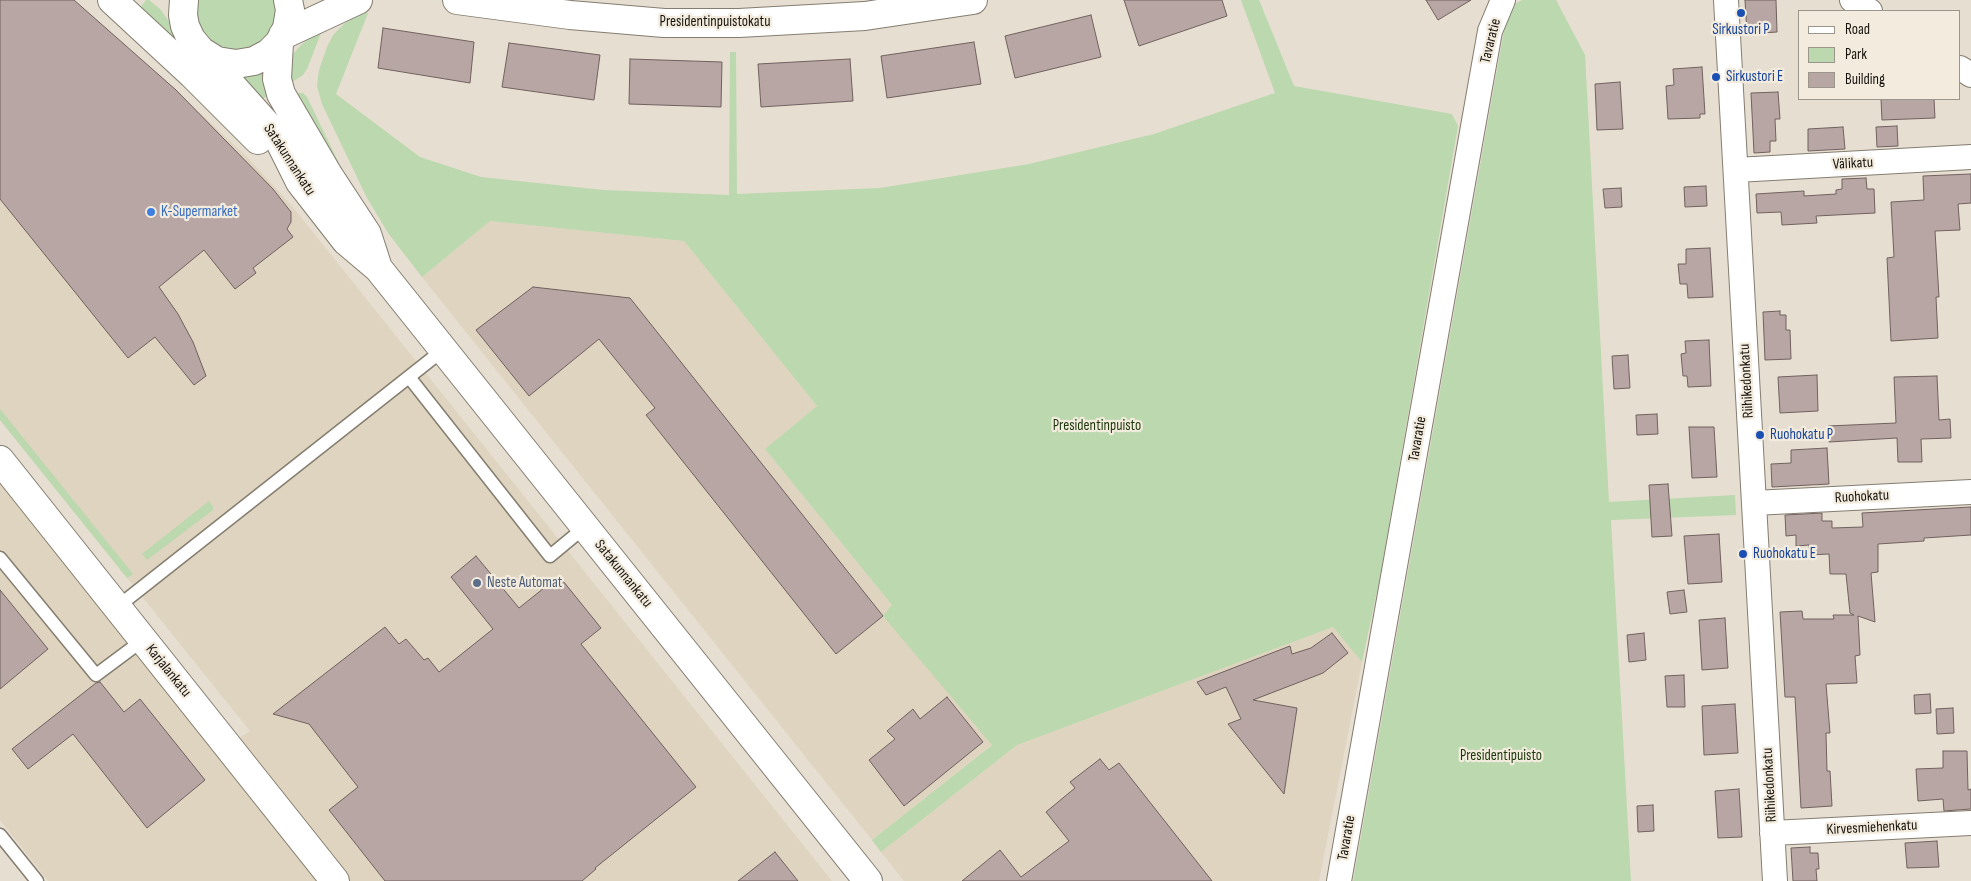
<!DOCTYPE html>
<html>
<head>
<meta charset="utf-8">
<style>
  body { margin:0 }
  #map { position:relative; width:1971px; height:881px; overflow:hidden; background:#e6ded0; font-family:"Sofia Sans Condensed",sans-serif }
  canvas { display:block }
  .legend { position:absolute; left:1798px; top:10px; width:162px; height:90px; box-sizing:border-box; background:#f3ecde; border:1px solid #9b968b; margin:0; padding:6px 9px; list-style:none; font-size:15px; color:#17140f }
  .legend li { display:flex; align-items:center; gap:10px; height:25px }
  .legend b { width:25px; border:1px solid #9b968b }
</style>
</head>
<body>
<div id="map">
<canvas width="1971" height="881"></canvas>
<ul class="legend">
<li><b style="height:6px;background:#fff"></b>Road</li>
<li><b style="height:14px;background:#bbd8ae"></b>Park</li>
<li><b style="height:14px;background:#b7a6a3"></b>Building</li>
</ul>
</div>
<script>
const context = document.querySelector('canvas').getContext('2d');
context.lineJoin = 'round';
function fillPath(path, color) {
  context.fillStyle = color;
  context.fill(path, 'evenodd');
}
function shape(rows) {
  const path = new Path2D();
  for (const r of rows) {
    path.moveTo(r[0], r[1]);
    for (let i = 2; i < r.length; i += 2) path.lineTo(r[i], r[i + 1]);
  }
  return path;
}
function strokePath(path, color, width, dash) {
  context.strokeStyle = color;
  context.lineWidth = width;
  context.lineCap = dash ? 'butt' : 'round';
  context.setLineDash(dash || []);
  context.stroke(path);
}
function label(font, color, halo, rows, align = 'center') {
  context.font = font + ' "Sofia Sans Condensed",sans-serif';
  context.lineWidth = 4.5;
  context.setLineDash([]);
  context.textBaseline = 'middle';
  context.strokeStyle = halo;
  context.fillStyle = color;
  for (const [text, x, y, turn = 0] of rows) {
    context.save();
    context.translate(x, y);
    context.rotate((+turn || 0) * Math.PI / 180);
    context.textAlign = isNaN(turn) ? turn : align;
    if (halo) context.strokeText(text, 0, 0);
    context.fillText(text, 0, 0);
    context.restore();
  }
}
fillPath(shape([
  [0,0,74,0,172,87,247,157,292,206,832,881,48,881,0,820,0,475,219,752,250,731,0,420],
  [490,221,684,241,817,406,765,449,1000,738,872,840,422,277],
  [1333,627,1362,662,1319,881,904,881,881,852,1017,745]
]), '#dfd4bf');
fillPath(shape([
  [146,0,149,0,160,9,168,20,179,44,137,12],
  [197,0,278,0,280,11,266,40,252,49,236,52,219,48,206,38,197,25,195,7],
  [1241,0,1259,0,1294,86,1452,114,1458,126,1380,577,1362,662,1333,627,1017,745,881,852,872,840,992,745,883,616,892,605,765,449,817,406,684,241,490,221,422,277,388,233,366,196,322,104,317,86,319,70,327,47,333,35,345,23,359,14,368,13,336,94,420,157,481,177,603,190,729,195,730,52,736,52,737,194,880,188,1029,164,1154,134,1275,93],
  [1522,0,1556,0,1585,55,1609,502,1735,495,1736,515,1611,520,1631,881,1353,881,1508,8],
  [320,29,321,33,307,69,303,75,288,85,289,64,293,54,300,46],
  [265,71,270,95,258,101,239,77,254,75],
  [297,93,303,93,307,97,357,201,292,96],
  [0,409,133,574,127,578,0,420],
  [209,501,213,507,213,510,147,560,142,554]
]), '#bbd8ae');
const building = shape([
  [0,0,74,0,176,90,273,189,291,212,291,222,287,229,293,237,253,268,256,273,235,289,204,250,159,287,178,314,193,342,206,376,194,385,155,337,128,358,0,199,0,0],
  [1124,0,1222,0,1227,16,1139,46,1124,0],
  [1426,0,1471,0,1438,20,1426,0],
  [1745,0,1776,0,1777,32,1747,34,1745,0],
  [1091,15,1101,57,1015,78,1005,36,1091,15],
  [383,28,474,42,470,83,378,68,383,28],
  [974,42,981,84,887,98,881,56,974,42],
  [509,43,600,55,594,100,502,87,509,43],
  [630,59,722,62,721,107,629,104,630,59],
  [850,59,853,101,761,107,758,64,850,59],
  [1702,67,1705,114,1700,114,1700,118,1668,119,1666,86,1674,85,1673,69,1702,67],
  [1620,82,1623,129,1597,130,1595,84,1620,82],
  [1778,92,1780,119,1775,119,1776,141,1770,141,1770,152,1754,153,1751,93,1778,92],
  [1881,99,1934,99,1935,118,1882,120,1881,99],
  [1897,126,1898,146,1877,147,1876,127,1897,126],
  [1843,127,1845,149,1808,151,1808,129,1843,127],
  [1971,174,1971,203,1958,204,1960,230,1935,231,1939,297,1936,297,1938,338,1891,341,1887,258,1894,257,1891,202,1924,200,1923,176,1971,174],
  [1866,178,1867,189,1874,189,1875,213,1816,216,1817,223,1782,225,1781,212,1757,213,1756,194,1804,191,1804,196,1836,194,1836,190,1842,189,1842,179,1866,178],
  [1706,186,1707,206,1685,207,1684,187,1706,186],
  [1621,188,1622,207,1605,208,1603,189,1621,188],
  [1710,248,1713,297,1688,298,1687,284,1680,284,1678,264,1686,264,1686,249,1710,248],
  [533,287,630,298,883,616,836,654,646,415,655,408,599,339,529,396,476,330,533,287],
  [1780,311,1780,315,1786,315,1786,330,1790,330,1791,359,1765,360,1763,312,1780,311],
  [1709,340,1711,386,1688,387,1687,376,1683,376,1681,354,1686,353,1685,341,1709,340],
  [1628,355,1630,388,1614,389,1612,356,1628,355],
  [1817,375,1818,411,1780,413,1778,377,1817,375],
  [1937,376,1939,420,1950,419,1951,438,1921,439,1922,462,1898,462,1897,438,1829,442,1828,426,1896,423,1894,377,1937,376],
  [1657,414,1658,434,1637,435,1636,415,1657,414],
  [1689,427,1714,427,1717,477,1692,478,1689,427],
  [1827,448,1829,484,1772,487,1771,464,1791,463,1791,450,1827,448],
  [1668,484,1672,536,1652,537,1649,485,1668,484],
  [1971,507,1971,535,1924,538,1924,541,1878,544,1878,572,1871,573,1875,622,1858,616,1860,655,1855,656,1857,683,1826,684,1830,733,1826,733,1827,771,1830,771,1832,806,1801,808,1795,697,1785,697,1780,612,1802,611,1803,619,1834,619,1833,615,1854,615,1850,613,1846,574,1830,574,1829,554,1809,555,1809,545,1796,546,1796,535,1786,536,1785,515,1822,513,1822,521,1832,521,1832,528,1863,527,1862,513,1971,507],
  [1719,534,1722,582,1688,584,1684,536,1719,534],
  [476,556,519,608,559,576,601,628,581,644,696,787,595,868,596,869,582,881,385,881,329,810,358,787,309,724,273,714,385,627,399,644,406,639,424,660,428,658,439,672,493,629,451,577,476,556],
  [0,590,48,649,0,689,0,590],
  [1684,590,1687,612,1670,614,1667,592,1684,590],
  [1725,618,1728,668,1702,670,1699,620,1725,618],
  [1332,633,1348,653,1323,673,1253,700,1297,708,1284,794,1228,724,1241,719,1226,687,1206,695,1197,682,1290,646,1292,654,1311,648,1332,633],
  [1644,633,1646,660,1629,662,1627,635,1644,633],
  [1684,675,1685,707,1667,707,1665,676,1684,675],
  [100,682,124,712,140,699,205,780,147,828,73,734,28,769,12,749,96,683,100,682],
  [1930,694,1931,713,1915,714,1914,695,1930,694],
  [947,697,983,742,904,806,869,760,895,739,887,731,913,709,920,719,947,697],
  [1735,704,1738,753,1704,755,1702,706,1735,704],
  [1953,708,1954,733,1937,734,1936,709,1953,708],
  [1943,751,1967,751,1968,790,1971,789,1971,809,1944,811,1943,799,1918,801,1916,769,1943,768,1943,751],
  [1100,759,1109,770,1119,763,1212,881,962,881,1000,850,1021,877,1069,841,1046,812,1075,788,1070,782,1100,759],
  [1739,789,1742,837,1718,838,1715,791,1739,789],
  [1653,805,1654,831,1638,832,1637,806,1653,805],
  [1937,841,1939,867,1907,868,1905,843,1937,841],
  [1810,847,1810,853,1818,853,1819,869,1816,869,1817,881,1793,881,1791,848,1810,847],
  [775,852,798,881,738,881,775,852]
]);
fillPath(building, '#b7a6a3');
strokePath(building, '#71615f', 1);
const lane = shape([
  [409,377,550,556,585,527],
  [0,558,96,675,143,640],
  [116,608,443,350],
  [0,835,37,881]
]);
const street = shape([
  [1726,0,1775,881],
  [1852,0,1870,11],
  [1960,68,1971,75],
  [1736,170,1971,157],
  [1754,503,1971,492],
  [1772,833,1971,823],
  [1339,881,1490,31,1503,0]
]);
const secondary = shape([
  [112,0,193,75,258,140],
  [184,0,183,15,185,26,191,39,201,51,217,61,236,64,254,61,269,53,279,43,287,28,290,10,288,0],
  [457,0,570,15,664,23,739,23,865,16,973,0],
  [283,35,358,0],
  [279,43,277,79,281,94,329,176,367,234,378,268],
  [201,51,277,136,300,182,346,241,378,268,868,881],
  [0,460,335,881]
]);
strokePath(lane, '#847d70', 15);
strokePath(street, '#847d70', 26);
strokePath(secondary, '#847d70', 30);
strokePath(lane, '#fff', 12);
strokePath(street, '#fff', 24);
strokePath(secondary, '#fff', 28);
for (const [x, y, r, color] of [
  [1741,13,5,"#1a4fb4"],
  [1716,77,5,"#1a4fb4"],
  [151,212,5,"#3f7fe0"],
  [1760,435,5,"#1a4fb4"],
  [1743,554,5,"#1a4fb4"],
  [477,583,5,"#5c6f8a"]
]) {
  const dot = new Path2D();
  dot.arc(x, y, r, 0, 2 * Math.PI);
  context.fillStyle = color;
  context.fill(dot);
  strokePath(dot, '#f3ecde', 2);
}
label('15px', '#17140f', '#f3ecde', [
  ["Presidentinpuistokatu",715,22],
  ["Tavaratie",1491,41,-76],
  ["Satakunnankatu",289,160,57],
  ["Välikatu",1853,164,-3],
  ["Riihikedonkatu",1747,381,-93],
  ["Tavaratie",1418,439,-80],
  ["Ruohokatu",1862,497,-3],
  ["Satakunnankatu",623,574,51],
  ["Karjalankatu",168,671,51],
  ["Riihikedonkatu",1770,785,-93],
  ["Kirvesmiehenkatu",1872,828,-3],
  ["Tavaratie",1347,838,-80]
]);
label('15px', '#164399', '#f3ecde', [
  ["Sirkustori P",1741,30,"center"],
  ["Sirkustori E",1726,77],
  ["Ruohokatu P",1770,435],
  ["Ruohokatu E",1753,554]
], 'left');
label('15px', '#366cbe', '#f3ecde', [
  ["K-Supermarket",161,212]
], 'left');
label('15px', '#1c390b', '#f3ecde', [
  ["Presidentinpuisto",1097,426],
  ["Presidentipuisto",1501,756]
]);
label('15px', '#4e5e75', '#f3ecde', [
  ["Neste Automat",487,583]
], 'left');
</script>
</body>
</html>
